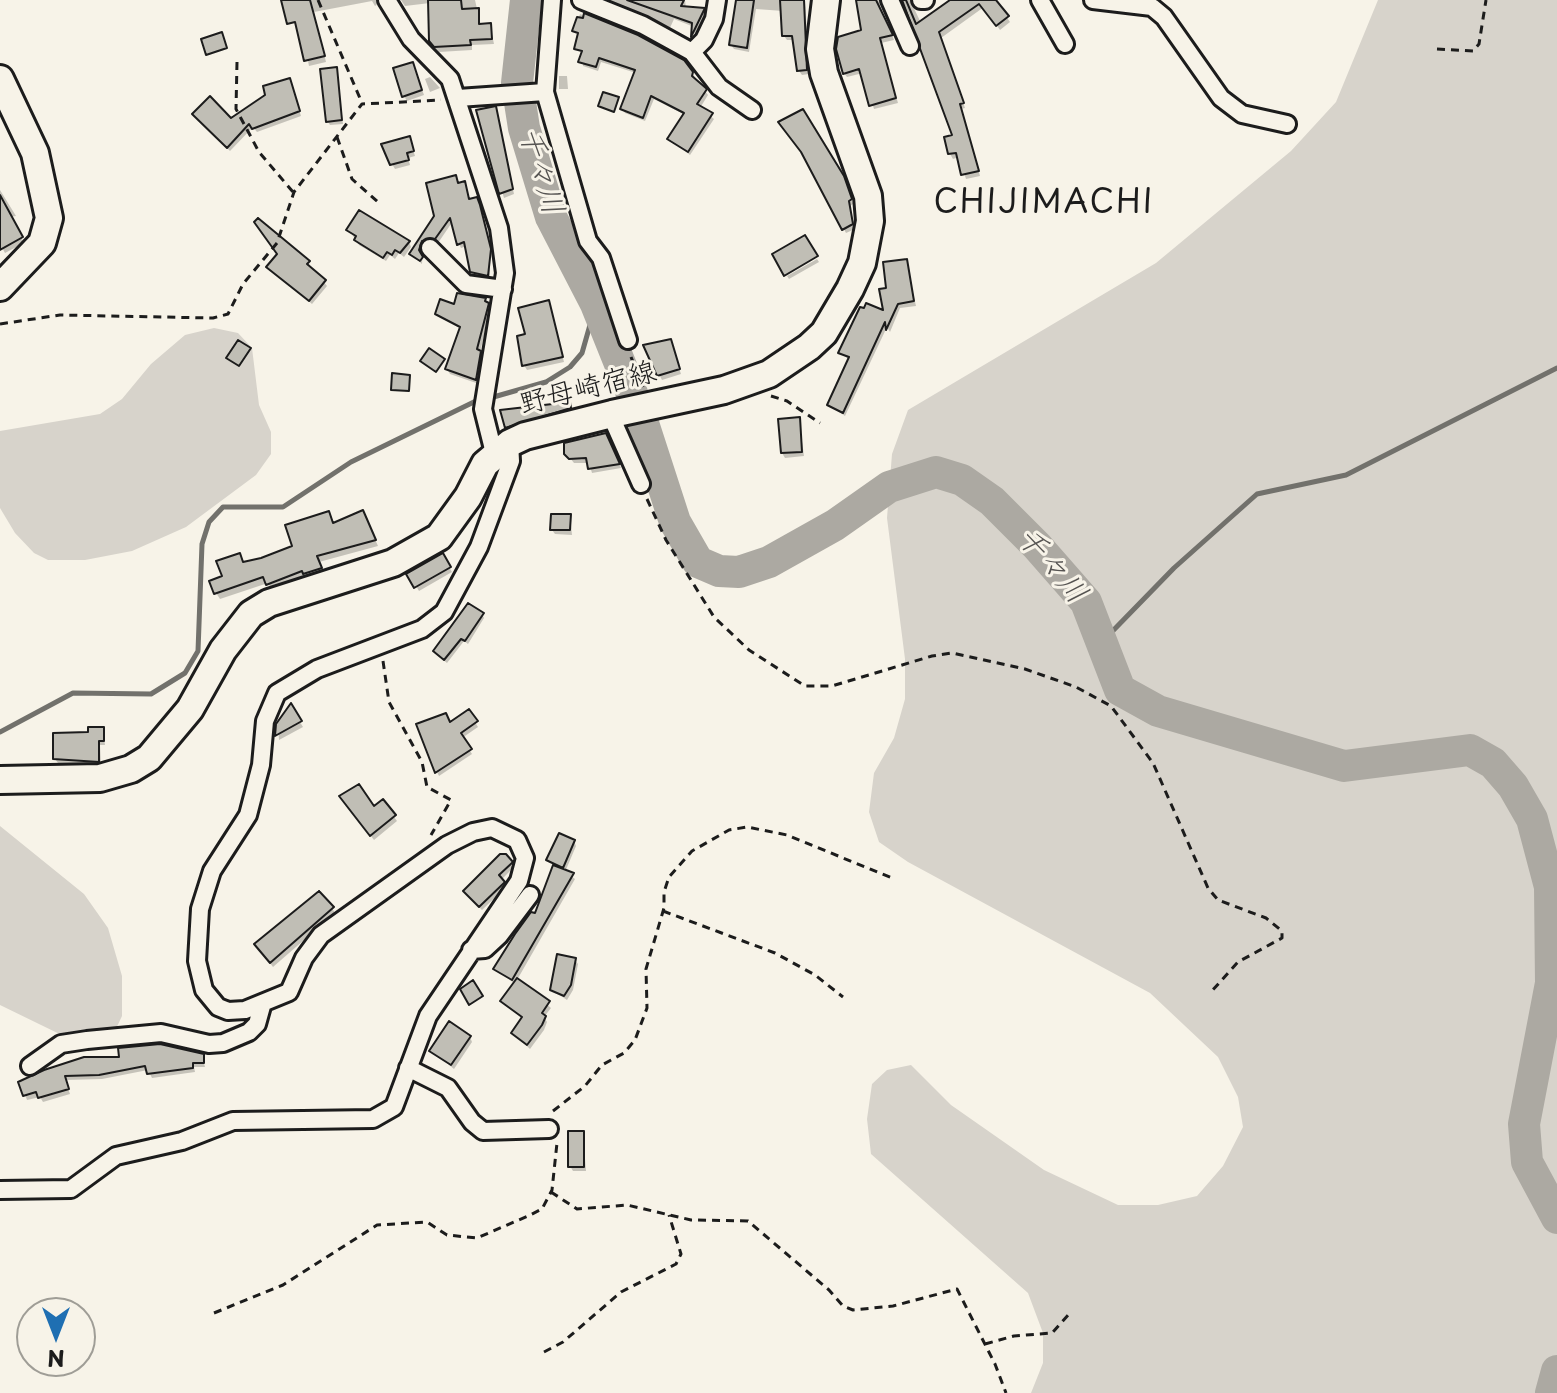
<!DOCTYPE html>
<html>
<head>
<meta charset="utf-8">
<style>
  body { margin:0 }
  #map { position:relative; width:1557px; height:1393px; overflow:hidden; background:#f7f3e8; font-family:"Playpen Sans",sans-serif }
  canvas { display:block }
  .north { position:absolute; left:16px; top:1297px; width:80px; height:80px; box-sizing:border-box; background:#f7f3e8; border:2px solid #9f9d96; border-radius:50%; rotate:180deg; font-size:22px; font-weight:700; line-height:32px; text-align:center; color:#1c1c1c }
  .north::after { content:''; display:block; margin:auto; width:28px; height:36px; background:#1f6fb2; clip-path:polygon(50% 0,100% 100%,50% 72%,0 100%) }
</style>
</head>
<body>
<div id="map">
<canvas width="1557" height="1393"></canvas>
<div class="north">N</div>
</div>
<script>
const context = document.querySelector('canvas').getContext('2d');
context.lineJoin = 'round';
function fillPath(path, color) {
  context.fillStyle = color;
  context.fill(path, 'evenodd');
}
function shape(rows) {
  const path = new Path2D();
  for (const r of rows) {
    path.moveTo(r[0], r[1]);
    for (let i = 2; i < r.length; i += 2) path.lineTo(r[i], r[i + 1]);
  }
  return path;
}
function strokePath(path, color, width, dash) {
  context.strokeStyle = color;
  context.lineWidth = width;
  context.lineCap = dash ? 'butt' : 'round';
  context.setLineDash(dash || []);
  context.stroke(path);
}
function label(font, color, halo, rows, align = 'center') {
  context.font = font + ' "Playpen Sans","Klee One",sans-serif';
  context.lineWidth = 6;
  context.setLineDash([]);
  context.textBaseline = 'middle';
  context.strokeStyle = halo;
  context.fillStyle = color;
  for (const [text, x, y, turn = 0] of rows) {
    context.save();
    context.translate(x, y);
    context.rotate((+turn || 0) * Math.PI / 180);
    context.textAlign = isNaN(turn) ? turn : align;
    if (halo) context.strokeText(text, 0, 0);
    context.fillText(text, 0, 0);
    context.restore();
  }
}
fillPath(shape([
  [1378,0,1557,0,1557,1393,1031,1393,1043,1363,1043,1333,1028,1293,871,1154,867,1119,872,1084,887,1070,911,1065,951,1105,1044,1170,1118,1205,1158,1205,1197,1196,1223,1166,1243,1127,1238,1097,1218,1057,1150,993,908,862,879,842,869,812,874,773,894,738,905,699,905,659,887,518,892,454,908,410,1156,263,1291,151,1336,102],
  [214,328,238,333,252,348,259,405,271,432,271,454,256,475,186,527,132,551,85,560,48,560,34,553,15,533,0,508,0,431,100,414,122,399,151,364,185,335],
  [0,826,84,894,108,928,122,976,122,1016,114,1033,78,1043,0,1005]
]), '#d7d3cb');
fillPath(shape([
  [296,0,383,0,375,6,372,1,314,12,326,62,309,66],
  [401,0,475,0,481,26,490,25,494,44,472,45,472,50,439,52,434,47,430,3,405,6],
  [601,0,685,0,686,8,703,10,707,15,695,40,694,27,674,19,669,30],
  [738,0,805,0,809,74,802,75,799,71,794,40,787,40,784,36,783,11,756,9,749,52,734,49,731,45],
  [858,0,885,0,880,6,894,40,881,43,898,103,874,109,863,73,847,77,844,73,864,32],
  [903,0,910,0,921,23,950,0,995,0,1010,22,1000,30,984,7,941,38,965,108,961,109,980,176,966,179,959,157,953,159,950,154,947,138,954,137],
  [580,14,637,37,692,73,708,95,700,108,714,119,690,155,669,139,685,115,654,99,645,121,625,113,622,109,636,73,601,62,598,71,583,66,583,54,576,48,580,36,574,30],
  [336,69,343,124,330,125,328,122],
  [415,69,424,95,407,101,404,96],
  [559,76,567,76,568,89,559,89],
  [430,77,440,88,430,92,425,79],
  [291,85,301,116,257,132,253,127,230,151,197,119,231,120],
  [495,109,514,194,504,198,479,112],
  [802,111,846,184,853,204,850,206,855,229,846,233,805,156,781,123],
  [411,143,415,156,408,158,410,165,395,169,392,164],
  [455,178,469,201,490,255,490,279,476,277,467,246,461,248,459,244,453,221,438,243,423,245,422,264,411,254,436,217],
  [0,190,16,216,10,217,24,243,5,253,0,244],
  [349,230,409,242,411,247,404,257,399,253,395,259,390,255,386,261,359,245],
  [817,259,819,262,789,279,787,276],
  [906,261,916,306,900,308,890,332,887,327,845,416,829,405,850,360,840,353,885,314,889,290],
  [308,263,327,286,312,304,269,267],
  [485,300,491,309,480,352,483,357,479,384,450,374,447,369,461,329,437,314],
  [548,302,564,362,527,370,524,365,528,336],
  [670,341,681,374,662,380,645,347],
  [569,404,572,412,509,431,506,427],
  [799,419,804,456,785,458,782,453],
  [608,440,621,468,592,473,589,463,574,463,566,453],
  [570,516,572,535,555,534,552,530],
  [366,519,378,546,319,562,324,574,309,580,307,576,272,590,268,583,220,599,216,593,243,564,294,547,333,525],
  [442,556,452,572,419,591,409,574],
  [482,614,484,618,468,644,464,641,447,663,437,655,435,652],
  [291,707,303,727,279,740,278,725],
  [468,711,478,727,462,738,472,754,439,776,437,772,450,724],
  [103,729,105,745,100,745,101,765,58,763,55,759],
  [344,802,373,809,383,802,397,821,374,840],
  [574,841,576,846,565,872,575,879,517,980,551,1008,544,1017,547,1022,544,1030,530,1049,513,1033,523,1019,502,1002,515,984,496,969,536,916,555,866,549,860],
  [505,856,513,868,501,880,506,887,482,910,467,895],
  [332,908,335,913,273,967,259,949],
  [575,960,578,964,573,990,567,1000,552,990],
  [470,1037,472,1042,454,1069,432,1051],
  [202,1056,205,1067,194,1067,195,1072,152,1078,148,1070,102,1079,65,1080,70,1094,43,1102,40,1097,27,1100,21,1083,84,1059],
  [583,1133,586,1171,573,1171,570,1166]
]), '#0003');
strokePath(shape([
  [490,398,546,382,570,367,582,353,596,304],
  [1100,644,1174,568,1257,494,1346,475,1557,368],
  [0,732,73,693,151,694,185,673,198,651,202,544,209,522,223,507,283,507,351,462,480,399]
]), '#72716c', 5);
strokePath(shape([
  [526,0,517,83,524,128,551,217,596,304,639,411,675,522,698,562,719,571,739,572,769,562,835,525,889,487,936,472,962,480,992,501,1037,546,1086,602,1120,690,1158,711,1344,766,1470,750,1493,763,1513,786,1532,819,1550,887,1551,983,1524,1124,1527,1162,1557,1218],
  [1551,1393,1557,1371]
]), '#aca9a2', 32);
const building = shape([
  [281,0,310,0,325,56,304,61,295,22,287,24,281,0],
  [428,0,461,0,462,9,479,8,479,24,491,23,492,39,470,40,471,45,434,47,429,41,428,0],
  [627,0,684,0,681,6,705,8,691,37,692,23,627,0],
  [736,0,754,0,747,48,729,45,736,0],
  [780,0,804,0,807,70,797,71,792,36,782,36,780,0],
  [856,0,876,0,893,35,880,38,896,98,869,106,859,69,843,74,836,49,838,37,861,30,856,0],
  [902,0,906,0,916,24,950,0,996,0,1009,16,996,26,979,4,939,32,964,103,960,104,979,171,961,175,956,153,948,154,944,137,952,135,902,0],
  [584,13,638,35,684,60,693,72,692,76,707,89,697,104,713,113,688,152,667,139,684,113,651,96,643,118,620,109,635,70,599,58,596,67,578,62,582,51,574,49,578,33,572,31,577,17,583,18,584,13],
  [222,32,227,48,206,55,201,39,222,32],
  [413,62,422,90,402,97,393,68,413,62],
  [337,67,342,120,326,122,320,69,337,67],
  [290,78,300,111,252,129,249,124,227,148,192,114,210,96,231,118,265,95,263,86,290,78],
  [603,92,619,97,614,112,598,106,603,92],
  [496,106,513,189,499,194,476,110,496,106],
  [803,109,844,176,852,199,849,201,853,224,842,230,801,152,778,122,803,109],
  [410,136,414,151,407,153,409,160,390,165,381,144,410,136],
  [456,175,458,183,465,181,469,199,477,197,480,205,491,249,488,276,470,272,464,242,457,245,450,218,435,239,422,241,419,250,423,257,420,261,409,254,434,216,426,183,456,175],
  [0,195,23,237,0,250,0,195],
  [359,210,410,241,400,253,395,250,392,255,387,252,383,258,354,240,356,236,346,230,359,210],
  [258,218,310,261,307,264,326,280,309,301,266,267,277,254,254,222,258,218],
  [805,235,818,256,784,276,772,254,805,235],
  [907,259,914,301,898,304,886,330,885,322,843,413,827,405,849,357,838,353,860,307,864,308,866,303,883,310,879,289,886,288,883,262,907,259],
  [457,293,486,298,485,301,489,303,477,349,481,351,476,380,445,369,460,327,435,314,440,299,454,304,457,293],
  [549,300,563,357,522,366,517,336,525,334,518,308,549,300],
  [671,339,680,369,657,376,643,345,671,339],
  [238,340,251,348,239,366,226,358,238,340],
  [429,348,445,359,436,372,420,361,429,348],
  [392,373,410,375,409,391,391,390,392,373],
  [570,402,571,408,505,428,500,410,570,402],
  [800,417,802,452,781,453,778,419,800,417],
  [606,433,620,464,588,469,586,458,569,459,564,454,564,443,606,433],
  [363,510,376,540,317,556,322,568,303,574,302,571,266,585,263,577,214,594,209,581,222,576,216,561,240,553,243,562,261,558,292,546,285,525,329,511,333,523,363,510],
  [551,514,571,514,570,530,550,530,551,514],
  [443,553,451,567,414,588,406,574,443,553],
  [468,603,484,613,465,641,461,639,444,660,433,651,468,603],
  [291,703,302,721,275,736,276,724,291,703],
  [469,709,478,721,461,733,472,749,435,773,416,724,446,713,450,722,469,709],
  [88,727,104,727,104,741,99,741,99,762,53,759,53,733,88,732,88,727],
  [359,784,374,806,383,799,396,815,370,836,339,796,359,784],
  [559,833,575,840,563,868,546,860,559,833],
  [500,854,506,854,513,862,499,875,505,882,479,907,463,891,500,854],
  [553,865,574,873,512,980,493,969,515,934,531,912,535,913,553,865],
  [319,891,334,907,270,963,254,944,319,891],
  [557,954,576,958,571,985,564,996,550,990,557,954],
  [517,978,550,1001,542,1013,546,1016,542,1025,527,1045,511,1033,522,1017,500,1001,517,978],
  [473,980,483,996,469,1005,460,989,473,980],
  [449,1021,471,1036,451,1065,429,1051,449,1021],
  [160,1044,204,1054,204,1063,193,1063,193,1068,147,1074,145,1066,99,1075,65,1076,69,1089,38,1098,36,1092,23,1096,18,1082,44,1070,84,1057,119,1057,118,1048,160,1044],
  [568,1131,584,1131,584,1167,568,1167,568,1131]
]);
fillPath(building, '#c0beb5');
strokePath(building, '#1c1c1c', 2);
const street = shape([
  [387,0,411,39,450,79,499,228,505,273,483,409,494,453],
  [581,0,643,25,692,52,719,87,752,110],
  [890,0,910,46],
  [921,0,925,0],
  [1040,0,1065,44],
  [1093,0,1152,7,1164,17,1221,98,1242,114,1287,124],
  [692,52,704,40,714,19,717,0],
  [545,92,588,241,601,258,628,340],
  [458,98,545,92,552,0],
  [430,248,466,284,503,289],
  [610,414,641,484],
  [471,950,485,949,499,936,530,895],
  [30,1066,61,1044,87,1040,161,1033,209,1044,223,1043,249,1032,257,1024,262,1006],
  [408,1068,448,1088,472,1122,483,1131,549,1129],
  [0,1190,71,1189,116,1156,182,1141,233,1121,373,1119,394,1107,428,1016,519,881,525,858,517,840,492,828,473,832,447,845,321,935,304,958,289,992,245,1010,228,1011,218,1007,204,990,197,961,200,909,212,871,248,815,261,765,265,721,277,693,317,669,422,629,444,612,479,547,511,461,510,443]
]);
const primary = shape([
  [0,79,35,153,49,218,42,243,0,287],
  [0,780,100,778,131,769,149,758,190,709,223,650,251,614,269,603,393,563,439,537,468,497,485,464,510,443,525,436,612,414,724,390,769,374,809,347,824,333,850,289,862,263,870,221,868,196,824,73,820,49,826,0]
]);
strokePath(street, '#1c1c1c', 22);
strokePath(primary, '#1c1c1c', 32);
strokePath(shape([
  [318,0,362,103],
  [1437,49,1473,51,1479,44,1486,0],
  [237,62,236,109,259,152,293,192],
  [337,137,352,179,378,202],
  [0,324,60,315,213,318,228,314,243,284,277,243,294,192,362,104,441,100],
  [631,357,643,387],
  [771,396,787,401,820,423],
  [647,499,666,540,714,617,749,650,805,686,832,686,932,656,952,653,1025,669,1076,687,1111,706,1153,763,1208,888,1218,900,1266,918,1282,931,1282,938,1238,962,1211,992],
  [383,661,389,702,422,762,427,787,451,800,431,835],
  [663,911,775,953,815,975,843,997],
  [553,1111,585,1086,602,1065,624,1053,635,1040,647,1008,646,969,664,908,664,892,669,877,692,851,729,830,747,827,787,835,892,878],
  [551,1192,577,1209,627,1205,691,1220,748,1221,829,1290,843,1306,853,1310,893,1306,957,1289,995,1364,1006,1393],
  [214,1313,283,1285,377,1225,427,1222,447,1235,477,1238,528,1216,542,1209,552,1190,557,1143],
  [985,1344,1014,1336,1052,1333,1070,1313],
  [544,1352,563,1342,621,1292,676,1264,681,1254,669,1215]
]), '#1c1c1c', 3, [8, 6]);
strokePath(street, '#f7f3e8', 16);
strokePath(primary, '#f7f3e8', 26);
label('28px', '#1c1c1c', '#f7f3e8', [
  ["野母崎宿線",588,389,-14]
]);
label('italic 30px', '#565452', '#f7f3e8', [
  ["千々川",540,171,73],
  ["千々川",1051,566,49]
]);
context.letterSpacing = '2px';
label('32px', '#1c1c1c', '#f7f3e8', [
  ["CHIJIMACHI",1044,204]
]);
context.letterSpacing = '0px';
</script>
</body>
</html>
